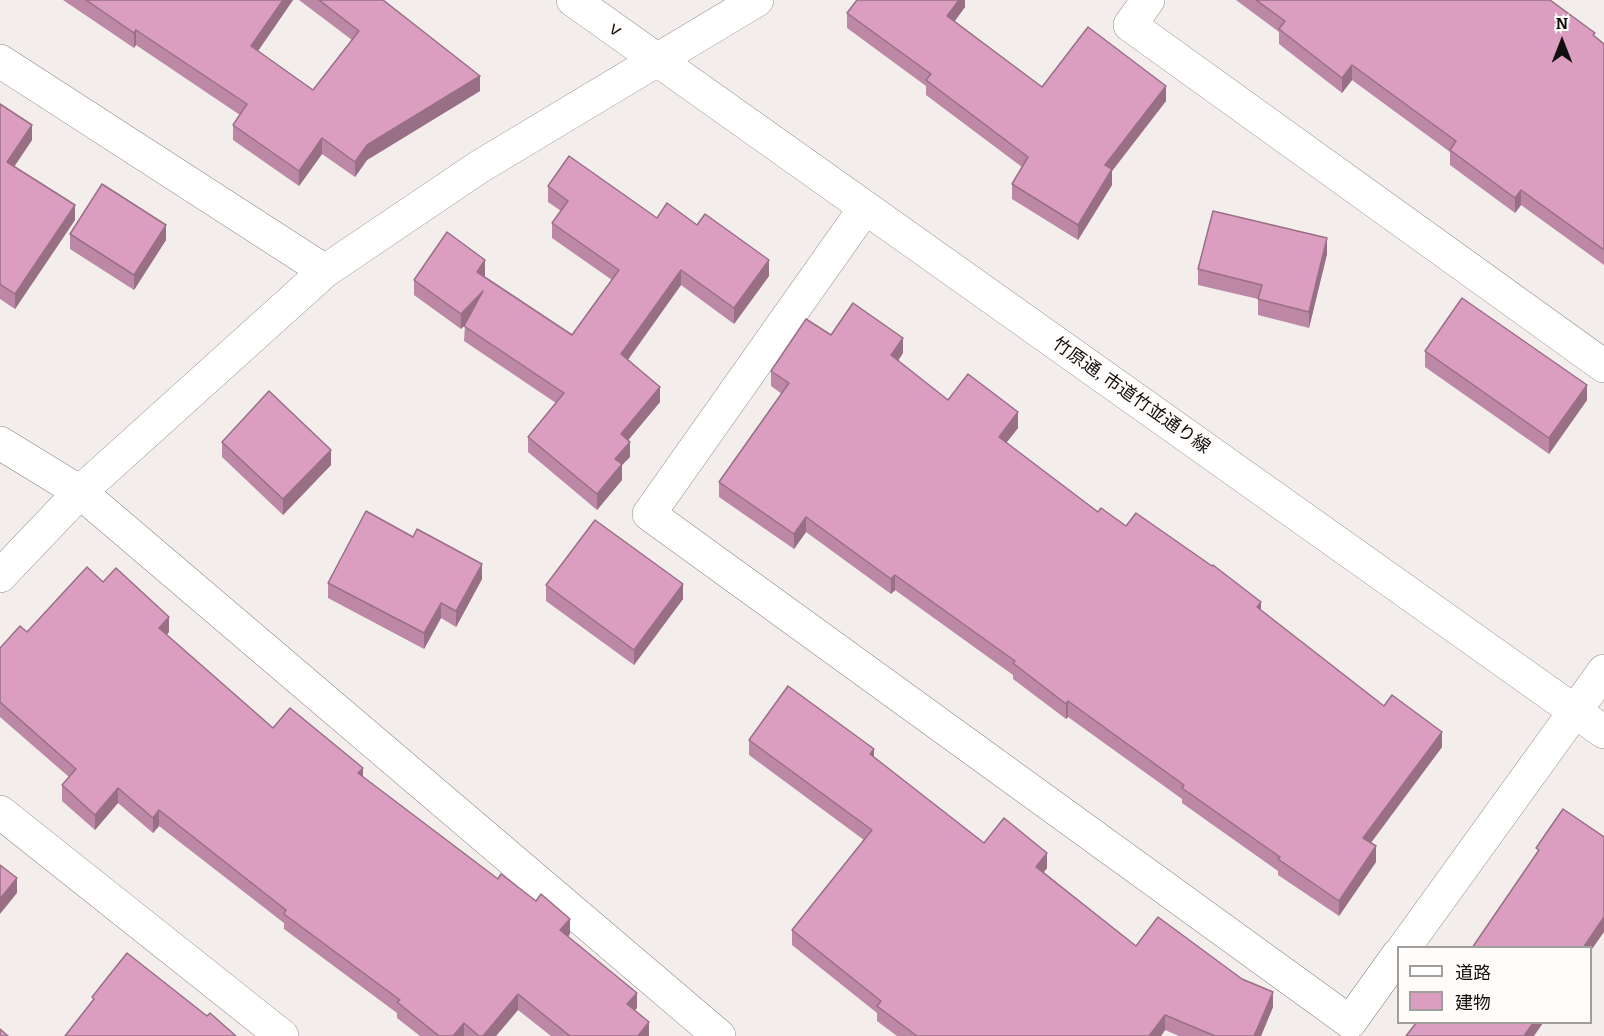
<!DOCTYPE html>
<html>
<head>
<meta charset="utf-8">
<style>
  body { margin:0 }
  #map { position:relative; width:1604px; height:1036px; overflow:hidden; background:#f3eeec; font-family:Bitter,"Noto Sans JP",serif }
  canvas { display:block }
  .legend { position:absolute; left:1397px; top:946px; width:195px; height:78px; box-sizing:border-box; background:#fffcfa; border:2px solid #a09e9c; margin:0; padding:8px 10px; list-style:none; font-size:18px; color:#12100f }
  .legend li { display:flex; align-items:center; gap:12px; height:30px }
  .legend b { width:30px; border:2px solid #a09e9c }
  .north { position:absolute; left:1532px; top:12px; width:60px; height:60px; -webkit-text-stroke:4px #fffcfa; paint-order:stroke; rotate:0deg; font-size:16px; font-weight:700; line-height:24px; text-align:center; color:#12100f }
  .north::after { content:''; display:block; margin:auto; width:21px; height:27px; background:#12100f; clip-path:polygon(50% 0,100% 100%,50% 72%,0 100%) }
</style>
</head>
<body>
<div id="map">
<canvas width="1604" height="1036"></canvas>
<ul class="legend">
<li><b style="height:8px;background:#fff"></b>道路</li>
<li><b style="height:16px;background:#db9ec0"></b>建物</li>
</ul>
<div class="north">N</div>
</div>
<script>
const context = document.querySelector('canvas').getContext('2d');
context.lineJoin = 'round';
function shape(rows) {
  const path = new Path2D();
  for (const r of rows) {
    path.moveTo(r[0], r[1]);
    for (let i = 2; i < r.length; i += 2) path.lineTo(r[i], r[i + 1]);
  }
  return path;
}
function strokePath(path, color, width, dash) {
  context.strokeStyle = color;
  context.lineWidth = width;
  context.lineCap = dash ? 'butt' : 'round';
  context.setLineDash(dash || []);
  context.stroke(path);
}
function fillPath(path, color) {
  context.fillStyle = color;
  context.fill(path, 'evenodd');
}
function label(font, color, halo, rows, align = 'center') {
  context.font = font + ' Bitter,"Noto Sans JP",serif';
  context.lineWidth = 4.5;
  context.setLineDash([]);
  context.textBaseline = 'middle';
  context.strokeStyle = halo;
  context.fillStyle = color;
  for (const [text, x, y, turn = 0] of rows) {
    context.save();
    context.translate(x, y);
    context.rotate((+turn || 0) * Math.PI / 180);
    context.textAlign = isNaN(turn) ? turn : align;
    if (halo) context.strokeText(text, 0, 0);
    context.fillText(text, 0, 0);
    context.restore();
  }
}
const street = shape([
  [1148,0,1130,25,1604,366],
  [0,61,325,271],
  [865,208,649,514,1350,1022,1398,955],
  [0,443,80,492,719,1036],
  [0,576,80,492,325,271,479,167,757,0],
  [1404,948,1604,671]
]);
const secondary = shape([
  [573,0,1604,732],
  [0,812,282,1036]
]);
strokePath(street, '#8e8987', 34);
strokePath(secondary, '#8e8987', 34);
strokePath(street, '#fff', 33);
strokePath(secondary, '#fff', 33);
fillPath(shape([
  [63,0,293,0,258,51,313,90,352,40,299,0,383,0,480,91,367,160,355,177,322,154,299,186,233,140,233,125,240,115,136,45,134,48],
  [965,0,965,7,955,21,1042,87,1166,101,1112,171,1112,185,1078,240,1012,199,1012,184,1022,167,926,95,926,86,847,28,847,13],
  [1236,0,1550,0,1604,44,1604,265,1521,205,1515,213,1450,165,1450,152,1352,80,1342,93,1279,44,1279,32],
  [0,104,32,140,14,167,75,220,15,309,0,299],
  [548,186,657,218,697,225,769,276,734,324,681,285,628,360,660,402,628,440,630,457,622,465,622,480,597,510,528,452,528,437,556,403,464,341,465,325,461,329,414,295,414,280,485,275,484,277,572,335,612,280,552,238,552,223,561,211,548,202],
  [70,234,166,240,134,290,70,249],
  [1327,254,1309,328,1258,315,1258,299,1198,285,1198,269],
  [831,335,903,353,898,361,948,400,1018,428,1006,443,1098,512,1126,526,1261,611,1384,706,1442,747,1371,843,1376,862,1339,916,1278,875,1278,871,1182,803,1182,799,1068,717,1066,719,1013,679,1013,675,895,590,891,594,806,532,794,549,719,497,719,482,782,394,771,386,771,371],
  [1425,351,1587,400,1549,454,1425,367],
  [222,442,331,465,283,515,222,457],
  [482,579,456,627,441,618,424,649,328,598,328,583],
  [103,582,169,632,166,635,273,728,363,777,570,934,568,936,637,1008,635,1010,649,1036,551,1036,518,1010,496,1036,420,1036,397,1018,397,1013,284,929,284,923,159,826,153,833,118,803,95,830,62,801,62,785,69,777,0,717,0,648,27,632],
  [546,585,683,599,634,665,546,601],
  [749,740,874,758,984,843,1047,868,1044,872,1136,946,1273,1007,1261,1036,1179,1036,1165,1030,1161,1036,897,1036,877,1021,877,1013,792,945,792,930,864,840,749,755]
]), '#bc88a5');
fillPath(shape([
  [283,0,293,0,251,61,251,46],
  [959,0,965,0,965,7,947,31,947,16],
  [136,30,136,45,134,48,134,33],
  [1352,65,1352,80,1342,93,1342,78],
  [480,76,480,91,367,160,355,177,355,162,367,145],
  [1166,86,1166,101,1112,171,1112,185,1078,240,1078,225,1105,165],
  [32,125,32,140,7,177,7,162],
  [322,138,322,154,299,186,299,171],
  [1521,190,1521,205,1515,213,1515,198],
  [75,205,75,220,15,309,15,294],
  [166,225,166,240,134,290,134,275],
  [1327,238,1327,254,1309,328,1309,312],
  [485,260,485,275,477,287,477,272],
  [769,260,769,276,734,324,734,308],
  [681,270,681,285,621,369,621,354],
  [483,291,483,306,461,329,461,314],
  [903,338,903,353,891,371,891,355],
  [1587,385,1587,400,1549,454,1549,438],
  [660,387,660,402,621,449,621,434],
  [1018,412,1018,428,999,452,999,437],
  [630,442,630,457,622,465,622,480,597,510,597,494,615,459],
  [331,450,331,465,283,515,283,499],
  [806,517,806,532,794,549,794,534],
  [482,564,482,579,456,627,456,611],
  [895,575,895,590,891,594,891,579],
  [683,584,683,599,634,665,634,650],
  [1261,602,1261,617,1257,607],
  [441,603,441,618,424,649,424,633],
  [169,617,169,632,159,643,159,628],
  [1068,701,1068,717,1066,719,1066,704],
  [1442,732,1442,747,1363,853,1363,838],
  [874,749,874,764,870,754],
  [363,768,363,783,358,773],
  [118,788,118,803,95,830,95,815],
  [159,810,159,826,153,833,153,818],
  [1376,846,1376,862,1339,916,1339,901],
  [1047,853,1047,868,1036,882,1036,867],
  [17,878,17,893,0,914,0,899],
  [1604,917,1604,932,1590,952,1590,948,1583,948],
  [570,919,570,934,560,945,560,930],
  [1273,992,1273,1007,1261,1036,1254,1036],
  [637,993,637,1008,627,1019,627,1004],
  [518,994,518,1010,496,1036,483,1036],
  [1165,1015,1165,1030,1161,1036,1149,1036],
  [649,1022,649,1036,638,1036],
  [464,1023,464,1036,453,1036],
  [1533,1023,1543,1023,1534,1036,1524,1036]
]), '#996f86');
const building = shape([
  [86,0,283,0,251,46,313,90,359,31,319,0,383,0,480,76,367,145,355,162,322,138,299,171,233,125,247,104,136,30,134,33,86,0],
  [857,0,959,0,947,16,1042,87,1088,27,1166,86,1105,165,1112,169,1078,225,1012,184,1028,157,926,80,931,74,847,13,857,0],
  [1256,0,1550,0,1595,33,1593,35,1604,44,1604,250,1521,190,1515,198,1450,150,1456,141,1352,65,1342,78,1279,29,1285,21,1256,0],
  [0,104,32,125,7,162,75,205,15,294,0,284,0,104],
  [569,156,657,218,667,203,697,225,705,214,769,260,734,308,681,270,621,354,660,387,621,434,630,442,615,459,622,464,597,494,528,437,564,393,464,326,483,291,461,314,414,280,447,232,485,260,477,272,572,335,619,270,552,223,568,201,548,186,569,156],
  [102,184,166,225,134,275,70,234,102,184],
  [1213,211,1327,238,1309,312,1258,299,1262,285,1198,269,1213,211],
  [1462,298,1587,385,1549,438,1425,351,1462,298],
  [853,303,903,338,891,355,948,400,968,374,1018,412,999,437,1098,512,1101,508,1126,526,1136,513,1212,566,1213,565,1261,602,1257,607,1384,706,1392,695,1442,732,1363,838,1376,846,1339,901,1278,859,1280,857,1182,788,1184,785,1068,701,1066,704,1013,663,1015,661,895,575,891,579,806,517,794,534,719,482,789,383,771,371,806,319,831,335,853,303],
  [269,391,331,450,283,499,222,442,269,391],
  [366,511,413,537,417,529,482,564,456,611,441,603,424,633,328,583,366,511],
  [595,520,683,584,634,650,546,585,595,520],
  [87,567,103,582,116,568,169,617,159,628,273,728,290,708,363,768,358,773,498,879,501,874,536,901,541,894,570,919,560,930,637,993,627,1004,649,1022,638,1036,570,1036,518,994,483,1036,479,1036,464,1023,453,1036,439,1036,397,1002,400,1000,284,914,286,910,159,810,153,818,118,788,95,815,62,785,76,769,0,702,0,648,20,626,27,632,87,567],
  [788,686,874,749,870,754,984,843,1004,818,1047,853,1036,867,1136,946,1158,917,1242,979,1273,992,1254,1036,1215,1036,1165,1015,1149,1036,917,1036,877,1006,881,1001,792,930,872,830,749,740,788,686],
  [1563,809,1604,837,1604,917,1583,948,1472,948,1539,850,1536,848,1563,809],
  [0,865,17,878,0,899,0,865],
  [127,953,207,1016,210,1013,236,1036,65,1036,94,999,92,997,127,953],
  [1416,1023,1533,1023,1524,1036,1406,1036,1416,1023],
  [0,1029,8,1036,0,1036,0,1029]
]);
fillPath(building, '#db9ec0');
strokePath(building, '#996f86', 1.5);
label('18px', '#12100f', '#fffcfa', [
  ["ｖ",615,30,35],
  ["竹原通, 市道竹並通り線",1131,396,35]
]);
</script>
</body>
</html>
